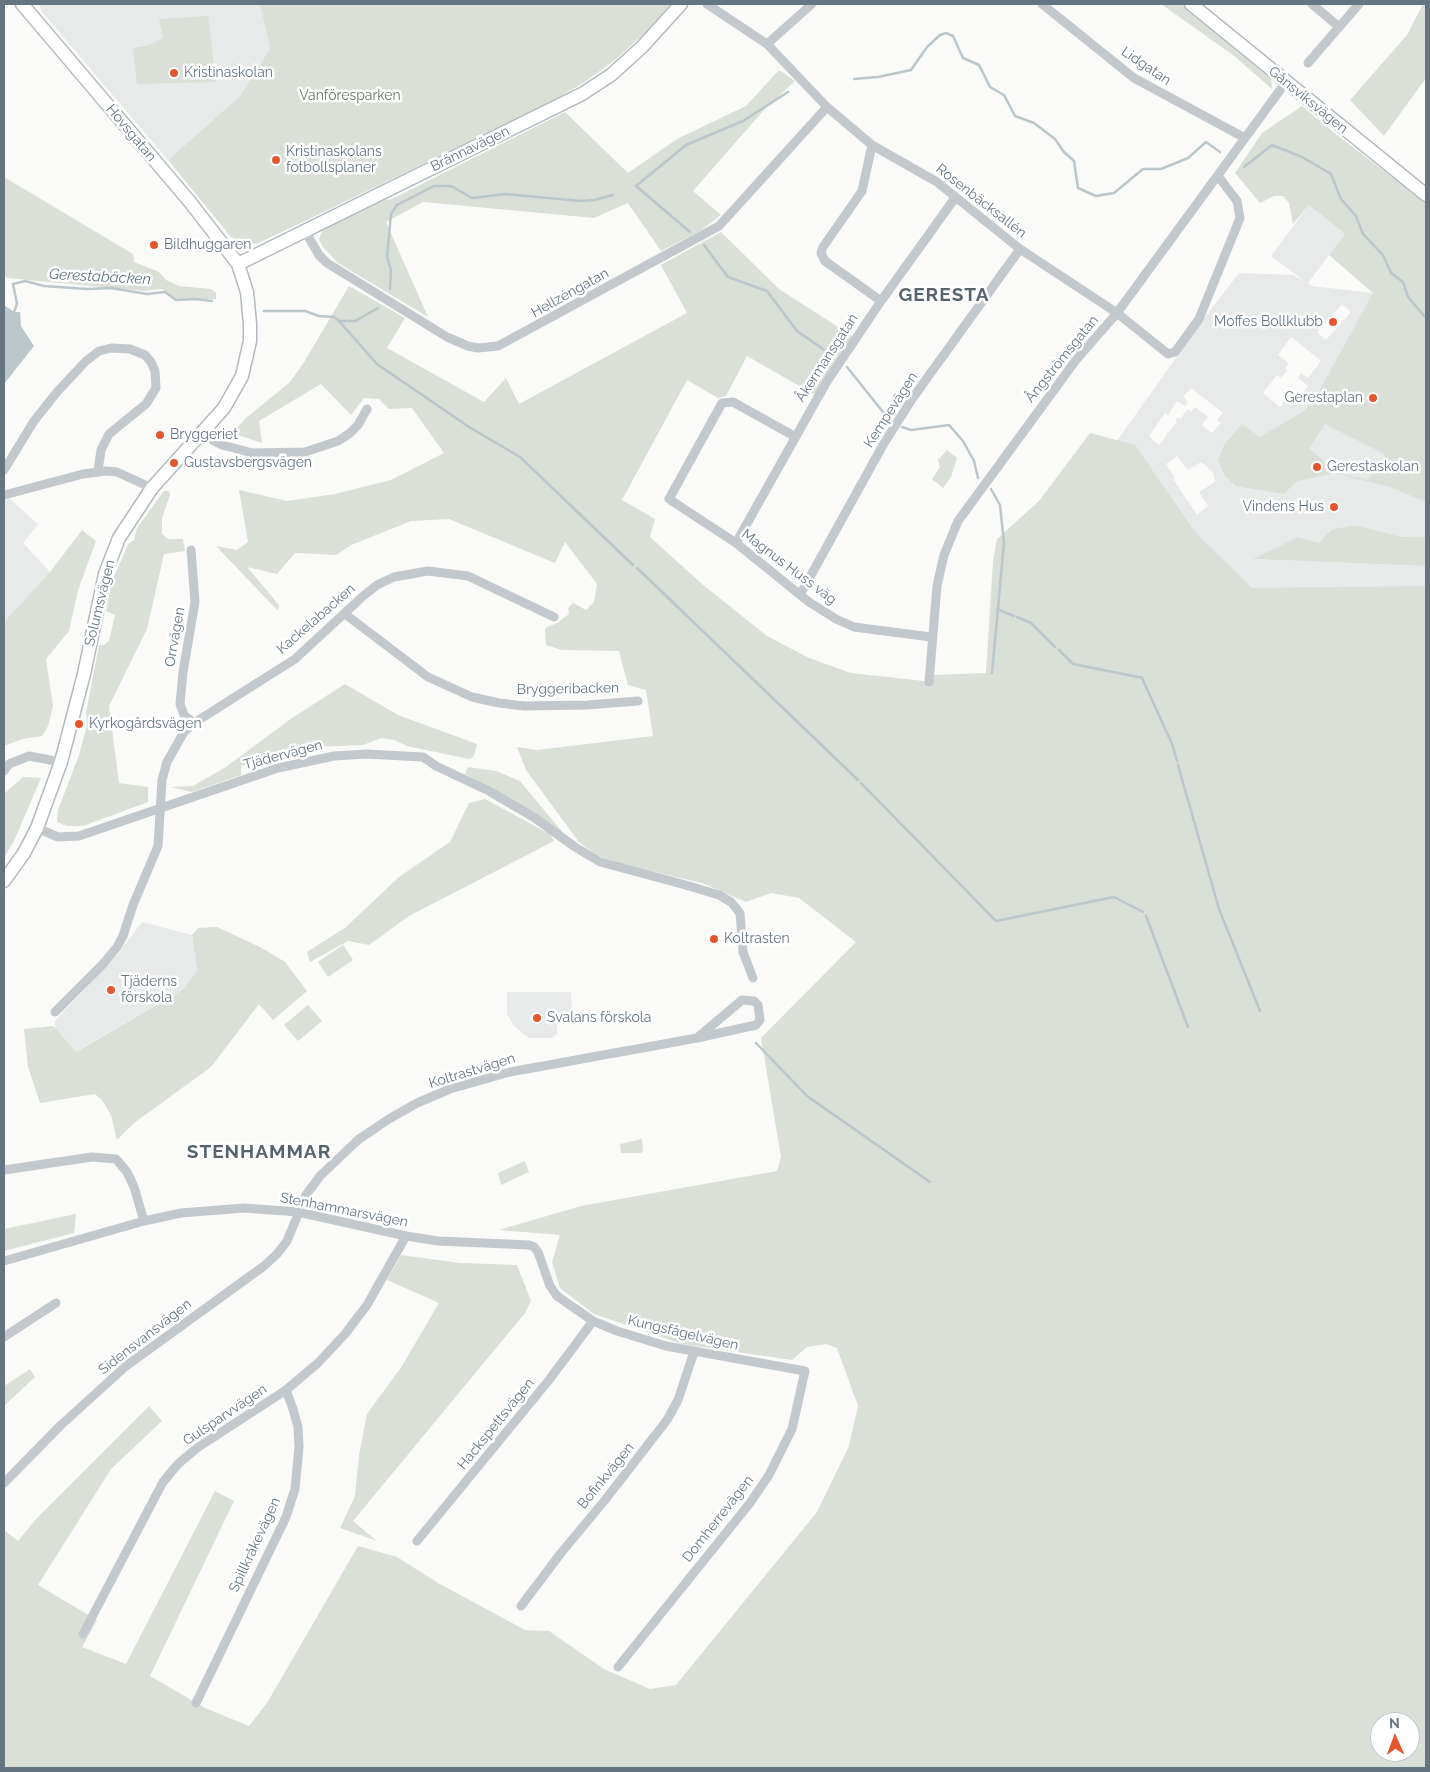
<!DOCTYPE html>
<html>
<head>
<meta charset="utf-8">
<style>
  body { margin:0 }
  #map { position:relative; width:1430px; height:1772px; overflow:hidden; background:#fafaf8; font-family:Raleway,sans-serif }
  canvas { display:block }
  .frame { position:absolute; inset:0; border:5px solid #657683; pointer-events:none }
  .north { position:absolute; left:1370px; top:1712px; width:50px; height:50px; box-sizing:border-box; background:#fff; border:1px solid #c1c8cd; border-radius:50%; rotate:358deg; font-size:14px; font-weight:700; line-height:20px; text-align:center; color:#657683 }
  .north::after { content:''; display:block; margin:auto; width:18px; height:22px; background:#e4572e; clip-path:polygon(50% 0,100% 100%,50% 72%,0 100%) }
</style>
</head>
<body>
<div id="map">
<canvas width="1430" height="1772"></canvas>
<div class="frame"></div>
<div class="north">N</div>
</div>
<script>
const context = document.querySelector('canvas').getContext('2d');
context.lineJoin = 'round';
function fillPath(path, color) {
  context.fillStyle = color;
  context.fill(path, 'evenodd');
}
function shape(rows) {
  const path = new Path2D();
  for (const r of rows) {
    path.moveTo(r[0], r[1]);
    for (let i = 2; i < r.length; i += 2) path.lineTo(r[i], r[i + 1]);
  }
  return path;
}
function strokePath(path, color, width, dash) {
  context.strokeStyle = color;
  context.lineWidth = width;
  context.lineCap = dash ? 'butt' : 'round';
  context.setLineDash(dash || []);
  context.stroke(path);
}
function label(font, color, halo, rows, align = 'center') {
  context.font = font + ' Raleway,sans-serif';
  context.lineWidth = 5;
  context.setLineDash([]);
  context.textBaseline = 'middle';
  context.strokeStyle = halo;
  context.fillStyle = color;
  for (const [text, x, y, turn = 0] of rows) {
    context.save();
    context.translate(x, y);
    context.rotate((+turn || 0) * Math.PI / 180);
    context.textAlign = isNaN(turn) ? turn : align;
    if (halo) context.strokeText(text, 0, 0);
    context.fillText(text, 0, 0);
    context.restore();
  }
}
fillPath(shape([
  [39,4,258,4,261,9,270,49,239,97,168,160,42,12],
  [1309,205,1345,234,1308,283,1312,286,1373,293,1426,337,1426,537,1402,537,1355,525,1332,529,1319,543,1255,559,1426,566,1426,663,1045,542,1205,317,1239,273,1293,275,1307,283,1271,256],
  [1342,304,1351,312,1326,340,1317,332],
  [1291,337,1321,361,1308,378,1301,373,1298,378,1308,386,1299,397,1292,392,1280,407,1263,393,1277,375,1281,378,1288,370,1285,368,1289,363,1278,355],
  [1191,388,1223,413,1217,420,1221,423,1212,433,1202,425,1208,417,1195,407,1191,412,1188,409,1180,419,1178,417,1175,420,1177,422,1168,433,1167,432,1167,435,1159,445,1149,436,1165,413,1168,415,1177,401,1185,406,1188,402,1183,397],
  [1177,456,1188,470,1201,462,1213,472,1215,482,1199,492,1208,506,1197,515,1173,479,1175,478,1166,464],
  [9,498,38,524,23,543,50,572,4,622,4,501],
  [142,922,192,935,197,970,184,989,75,1052,55,1029,55,1021,117,955],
  [507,992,571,992,572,1015,557,1022,557,1034,551,1038,529,1038,514,1026,507,1014]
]), '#e8e9e9');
fillPath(shape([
  [258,4,671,4,646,32,615,60,583,83,551,102,305,221,258,243,244,246,231,237,168,160,239,97,270,49,261,9],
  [1161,4,1182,4,1271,77,1272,89,1233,55],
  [1423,4,1426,4,1426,78,1384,136,1350,100,1407,35],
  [208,16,216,82,137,84,133,48,150,45,163,38,159,19],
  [779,70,795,81,763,111,693,191,721,215,700,231,661,251,628,203,594,218,423,202,386,222,428,317,338,263,323,247,319,239,323,229,384,200,392,199,565,112,628,173,677,139,746,106],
  [1302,106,1337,135,1426,203,1426,502,1390,487,1335,473,1297,481,1284,494,1236,486,1225,476,1218,460,1224,445,1242,424,1260,437,1304,411,1316,397,1373,293,1329,255,1345,234,1309,205,1293,224,1289,203,1283,196,1274,196,1260,203,1235,173,1262,133],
  [1325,424,1385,454,1368,480,1335,472,1309,448],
  [4,177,133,254,134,262,159,272,166,280,179,286,211,289,216,293,216,299,177,299,162,289,145,291,7,278,4,274],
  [721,232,779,289,852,336,815,395,747,356,726,396,718,398,687,380,622,500,655,519,650,537,702,584,767,636,809,658,851,673,924,681,934,675,986,673,993,561,997,539,1039,501,1090,433,1135,445,1195,532,1252,588,1426,586,1426,1768,4,1768,4,1530,18,1541,37,1518,149,1406,162,1421,111,1469,38,1585,97,1620,82,1647,126,1664,215,1491,234,1501,150,1676,205,1708,249,1726,267,1703,358,1546,397,1557,438,1583,525,1630,549,1631,604,1669,650,1689,676,1685,817,1512,849,1446,858,1406,837,1348,826,1344,807,1347,792,1360,682,1344,594,1314,560,1288,552,1262,560,1235,499,1230,581,1206,777,1171,781,1157,761,1038,856,942,799,898,771,893,746,902,702,883,616,863,596,855,579,842,526,770,517,747,537,750,653,736,646,690,628,685,619,651,562,650,546,645,545,628,557,623,569,614,568,608,573,603,586,610,594,602,597,584,565,542,555,563,449,519,411,521,351,545,336,555,295,553,277,574,247,567,279,605,278,611,216,546,237,550,248,542,239,490,287,501,335,494,391,480,444,453,412,408,389,409,379,399,364,398,351,415,321,384,259,421,262,443,232,433,246,418,289,383,303,364,349,286,405,318,387,348,484,402,506,378,519,404,687,313,661,265],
  [1380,1722,1410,1722,1410,1752,1380,1752],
  [947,450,957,458,951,477,943,488,932,479,940,467,938,460],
  [164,491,169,491,170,495,162,518,162,534,168,539,183,539,185,551,164,554,147,629,109,706,119,783,148,787,148,802,83,826,67,826,57,822,58,810,79,755,87,726,86,713,99,645,104,645,109,641,115,615,106,611,112,582,128,544,134,540,137,528],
  [1355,525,1402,537,1426,537,1426,566,1253,559,1298,537,1319,543,1332,529],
  [82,530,96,541,78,590,69,631,46,659,53,706,48,726,42,736,22,739,4,746,4,622,50,572],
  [345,684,398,715,477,744,474,756,469,759,407,746,394,740,381,738,363,745,315,747,263,767,249,763,241,766,241,775,192,792,171,787,193,786,226,767,292,718],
  [468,767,496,771,520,781,564,834,465,774],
  [23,777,41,778,14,841,4,858,4,794],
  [485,799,550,834,554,841,409,916,369,945,348,941,310,962,307,952,346,927,399,877,450,842,469,803],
  [217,927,260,947,285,962,307,991,273,1020,259,1004,211,1067,134,1123,117,1140,111,1115,102,1100,95,1094,40,1103,28,1067,24,1029,53,1026,76,1052,184,989,197,970,192,935,198,928],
  [343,945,353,960,328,977,318,962],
  [308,1005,322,1021,298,1041,284,1025],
  [642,1139,643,1151,641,1153,621,1153,620,1144],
  [525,1161,529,1172,501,1185,498,1173],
  [76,1214,74,1233,4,1251,4,1229],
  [401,1255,460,1263,517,1265,531,1301,525,1313,353,1521,377,1541,340,1528,355,1496,359,1455,367,1414,402,1366,439,1303,387,1280],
  [30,1369,35,1377,4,1406,4,1386]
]), '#dadfd7');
fillPath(shape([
  [4,305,14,312,20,312,21,326,34,346,4,384]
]), '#bbc7cb');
strokePath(shape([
  [854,79,878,77,911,70,927,47,940,35,946,33,953,36,963,58,979,65,990,87,1004,95,1015,116,1034,123,1055,139,1064,152,1074,161,1078,188,1096,196,1114,193,1143,169,1161,169,1188,158,1206,142,1220,152],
  [1244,167,1272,145,1302,157,1331,174,1341,199,1356,216,1363,234,1383,255,1391,273,1403,282,1408,297,1426,318],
  [690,232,636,186,686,145,743,121,788,92],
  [704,245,728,277,767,291,797,331,833,356],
  [390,289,391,270,387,257,391,214,397,205,434,186,451,186,472,198,505,194,581,201,594,200,613,195],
  [264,311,305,311,319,316,334,317,339,321,355,321,378,308],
  [14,312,17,304,13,284,25,281,44,286,87,289,111,288,147,294,165,292,176,300,195,299,212,301],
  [339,321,377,364,469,427,520,457,633,565],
  [847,367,891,422],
  [902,427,911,430,949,425,963,441,974,461,978,478],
  [991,489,1000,505,1004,543,992,673],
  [637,568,858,780],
  [997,609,1014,616],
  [1017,617,1031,623,1055,647],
  [1059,650,1073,664,1138,677],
  [1140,677,1142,678,1172,744,1177,761],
  [1178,765,1219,909,1260,1011],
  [861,783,996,921,1114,897,1143,912],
  [1146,916,1188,1027],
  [756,1043,807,1096,930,1182]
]), '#bbc7cb', 2.5);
const secondary = shape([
  [1191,4,1426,195],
  [238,264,582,94,611,75,642,47,681,4],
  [4,881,24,853,37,828,61,762,84,674,105,574,119,538,152,488,224,408,242,376,250,341,250,324,247,292,238,264,190,202,22,4]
]);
strokePath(secondary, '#b3babf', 15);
strokePath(shape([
  [707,4,767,44,827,107,872,145,937,182,1020,249,1117,313,1168,354,1175,352,1199,319,1240,218,1237,201,1218,176],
  [1042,4,1134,78,1245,138],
  [1312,4,1338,26],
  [767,44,812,4],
  [1308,63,1359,4],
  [872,145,862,191,823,247,821,253,825,261,881,301],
  [305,231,319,255,327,263,447,337,468,346,478,348,498,346,719,226,827,107],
  [201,434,222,445,253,453,305,452,338,441,350,433,358,425,367,409],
  [794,436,733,402,722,403,669,499,736,543,809,602,836,619,854,627,931,637],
  [4,470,34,421,57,392,86,361,99,351,111,348,130,349,145,355,151,362,155,371,156,388,146,404,109,434,101,450,98,471],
  [4,495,83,474,106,471,117,472,152,488],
  [736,543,826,383,881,301,955,198],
  [191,550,195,602,183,672,180,704,184,715,194,723],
  [800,595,883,445,912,399,1020,249],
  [345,614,428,677,472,697,499,703,524,706,587,705,638,701],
  [929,682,937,586,944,555,958,521,1076,360,1117,313,1286,82],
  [4,771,9,764,29,756,61,762],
  [37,828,58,837,79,836,278,768,334,756,366,754,423,757,436,766,489,791,535,818,575,847,600,862,682,884,719,895,731,902,740,913,743,952,753,978],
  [55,1012,103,964,117,947,123,936,133,905,158,846,162,780,167,762,184,732,194,723,295,659,362,597,377,585,394,577,428,571,468,576,554,617],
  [4,1170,92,1157,116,1159,127,1172,134,1187,144,1221],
  [4,1261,144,1221,181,1213,244,1208,298,1212,406,1236,438,1241,529,1245,534,1247,538,1252,550,1286,557,1296,593,1321,617,1331,666,1346,805,1371,792,1429,769,1475,750,1503,618,1667],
  [4,1337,56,1303],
  [4,1483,61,1425,126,1366,264,1266,277,1254,287,1241,306,1195,320,1176,359,1139,389,1119,417,1103,450,1089,510,1072,697,1038,742,1000,754,1001,758,1005,760,1020,756,1025,697,1038],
  [417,1541,549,1380,593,1321],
  [521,1606,561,1553,605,1500,667,1420,678,1400,694,1352],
  [83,1634,163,1482,178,1464,197,1448,286,1390,318,1363,345,1334,367,1305,406,1236],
  [196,1703,286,1517,295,1489,299,1447,298,1427,293,1409,286,1390]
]), '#c3c8cc', 9);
strokePath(secondary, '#fff', 12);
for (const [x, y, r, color] of [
  [174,73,5,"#e4572e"],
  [276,160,5,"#e4572e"],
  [154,245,5,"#e4572e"],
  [1333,322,5,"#e4572e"],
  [1373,398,5,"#e4572e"],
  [160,435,5,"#e4572e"],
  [174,463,5,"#e4572e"],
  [1317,467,5,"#e4572e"],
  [1334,507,5,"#e4572e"],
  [79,724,5,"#e4572e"],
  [714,939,5,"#e4572e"],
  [111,990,5,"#e4572e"],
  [537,1018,5,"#e4572e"]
]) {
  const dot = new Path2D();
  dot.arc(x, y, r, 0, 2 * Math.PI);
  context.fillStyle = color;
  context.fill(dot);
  strokePath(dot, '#fff', 2);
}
label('14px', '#657683', '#fff', [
  ["Lidgatan",1146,66,34],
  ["Gånsviksvägen",1308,100,39],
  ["Hovsgatan",131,133,50],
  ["Brännavägen",470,149,-26],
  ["Rosenbäcksallén",981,201,38],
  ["Hellzéngatan",570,293,-29],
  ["Åkermansgatan",827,358,-57],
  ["Ångströmsgatan",1062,359,-51],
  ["Kempevägen",891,410,-57],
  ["Magnus Huss väg",789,567,37],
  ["Solumsvägen",100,603,-76],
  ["Kackelabacken",316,619,-41],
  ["Orrvägen",175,637,-80],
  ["Bryggeribacken",568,689,-1],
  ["Tjädervägen",283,755,-15],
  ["Koltrastvägen",472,1071,-17],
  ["Stenhammarsvägen",344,1210,11],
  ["Kungsfågelvägen",683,1333,13],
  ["Sidensvansvägen",145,1337,-38],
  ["Gulsparvvägen",225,1415,-34],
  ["Hackspettsvägen",496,1424,-51],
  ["Bofinkvägen",606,1476,-51],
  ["Domherrevägen",718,1519,-52],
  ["Spillkråkevägen",255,1545,-65]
]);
label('14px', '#657683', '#fff', [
  ["Kristinaskolan",184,73],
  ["Kristinaskolans",286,152],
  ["fotbollsplaner",286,168],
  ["Bildhuggaren",164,245],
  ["Moffes Bollklubb",1323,322,"right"],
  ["Gerestaplan",1363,398,"right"],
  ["Bryggeriet",170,435],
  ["Gustavsbergsvägen",184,463],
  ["Gerestaskolan",1327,467],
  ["Vindens Hus",1324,507,"right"],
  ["Kyrkogårdsvägen",89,724],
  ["Koltrasten",724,939],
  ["Tjäderns",121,982],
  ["förskola",121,998],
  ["Svalans förskola",547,1018]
], 'left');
label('14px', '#687a64', '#fff', [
  ["Vanföresparken",350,96]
]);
label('italic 15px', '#60757c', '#fff', [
  ["Gerestabäcken",100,277,3]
]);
context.letterSpacing = '1px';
label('bold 19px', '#57646e', '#fff', [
  ["GERESTA",944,295],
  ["STENHAMMAR",259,1152]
]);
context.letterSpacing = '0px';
</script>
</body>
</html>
